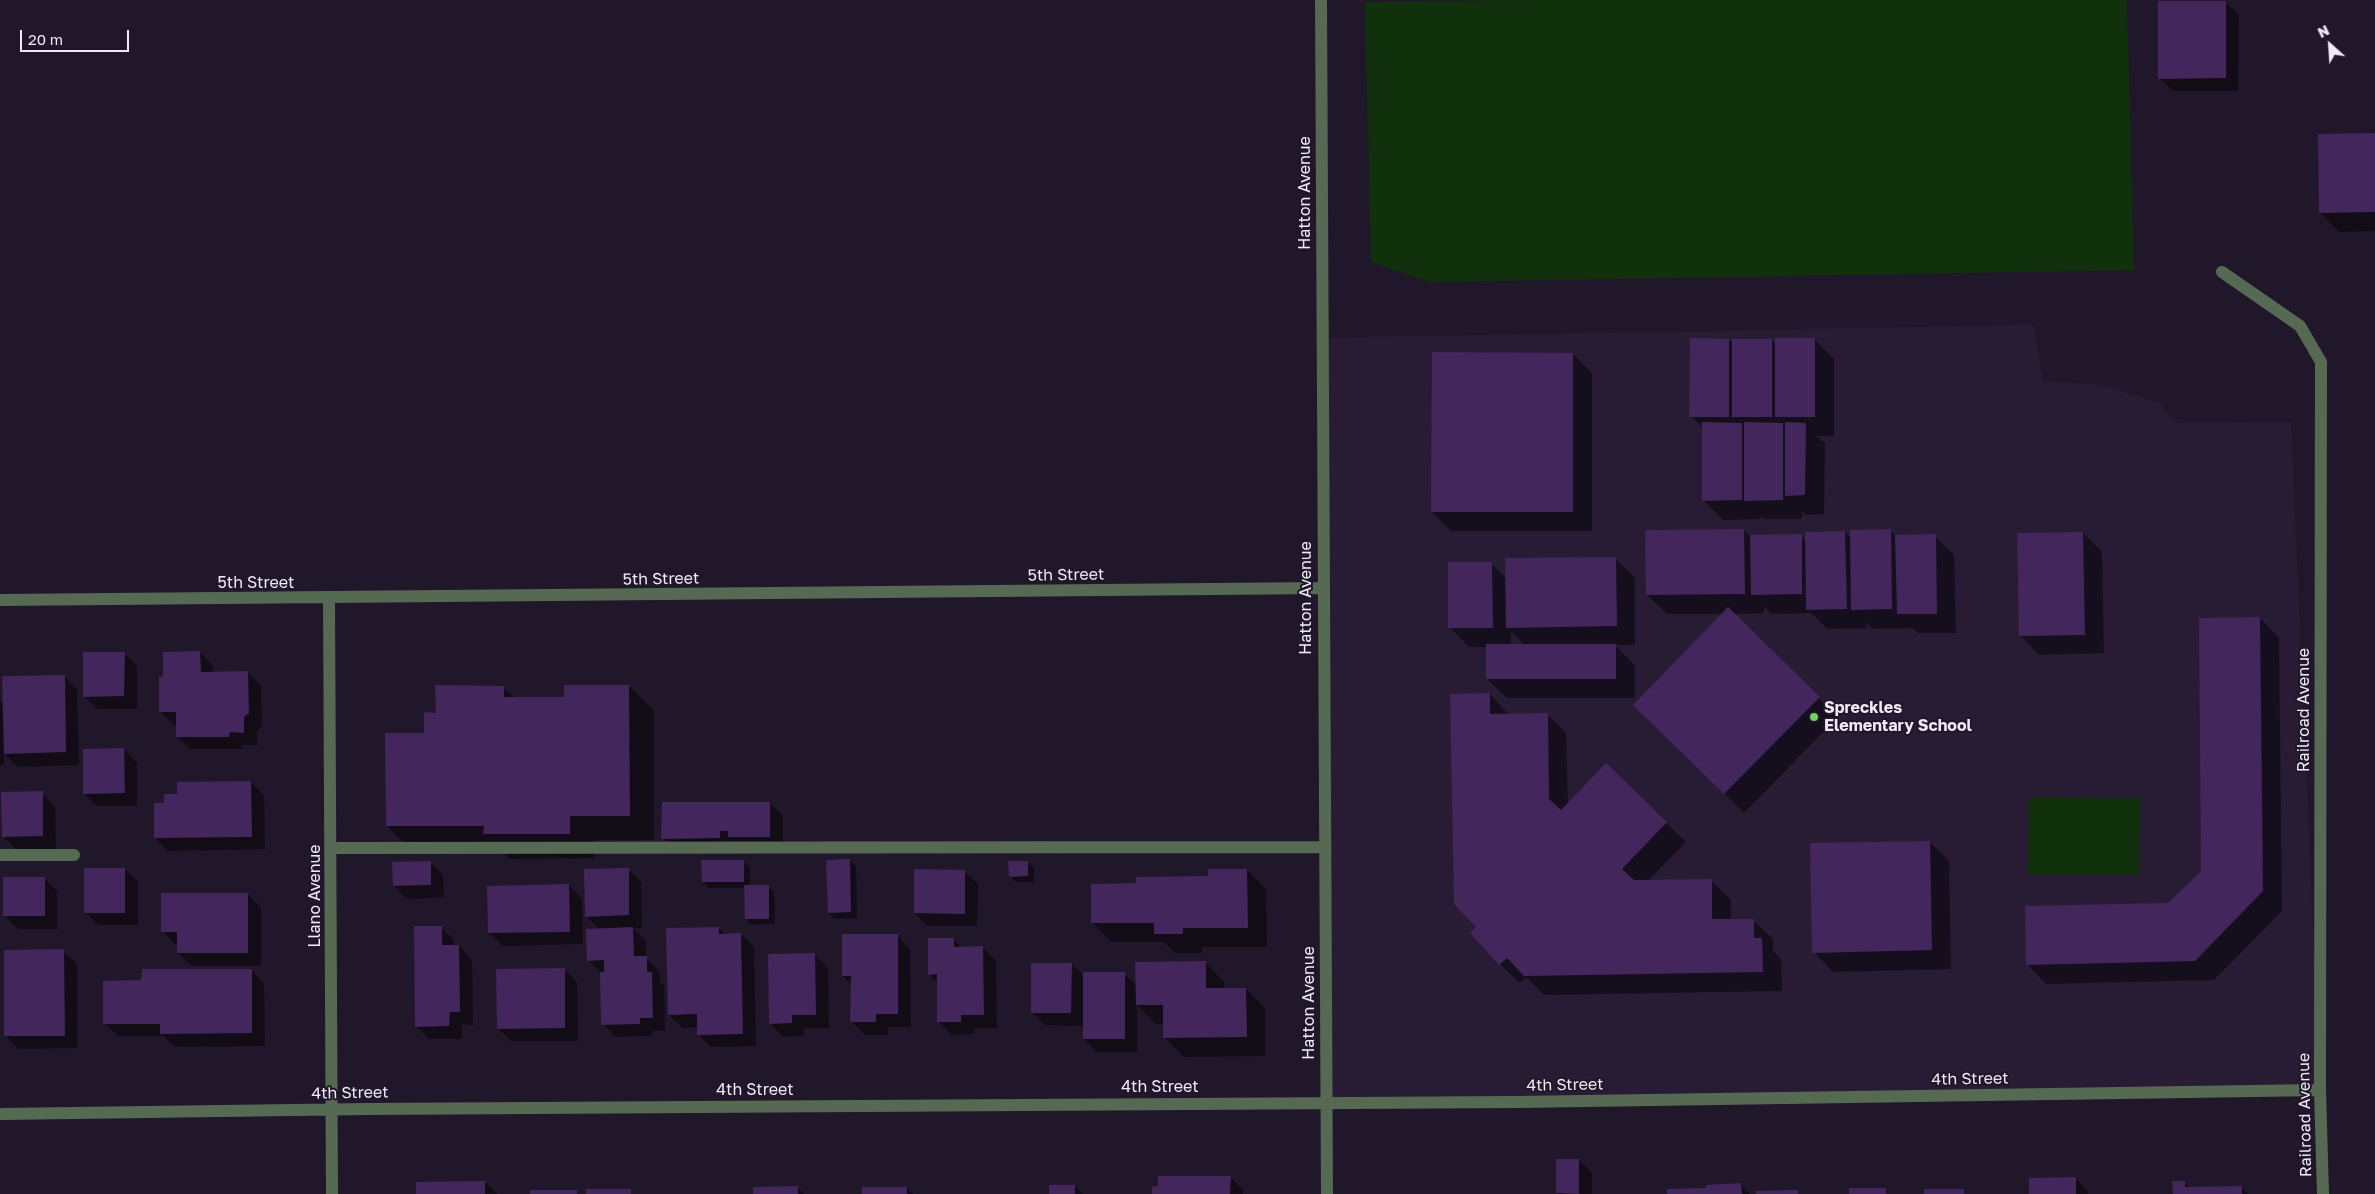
<!DOCTYPE html>
<html>
<head>
<meta charset="utf-8">
<style>
  body { margin:0 }
  #map { position:relative; width:2375px; height:1194px; overflow:hidden; background:#20172a; font-family:"Golos Text",sans-serif }
  canvas { display:block }
  .north { position:absolute; left:2305px; top:20px; width:50px; height:50px; -webkit-text-stroke:4px #20172a; paint-order:stroke; rotate:334deg; font-size:14px; font-weight:700; line-height:20px; text-align:center; color:#f0eaf8 }
  .north::after { content:''; display:block; margin:auto; width:18px; height:22px; background:#f0eaf8; clip-path:polygon(50% 0,100% 100%,50% 72%,0 100%) }
  .scale { position:absolute; left:20px; top:30px; width:109px; height:22px; box-sizing:border-box; border:2px solid #f0eaf8; border-top:0; padding-left:6px; font-size:15px; line-height:18px; white-space:nowrap; color:#f0eaf8; -webkit-text-stroke:4px #20172a; paint-order:stroke }
</style>
</head>
<body>
<div id="map">
<canvas width="2375" height="1194"></canvas>
<div class="north">N</div>
<div class="scale">20 m</div>
</div>
<script>
const context = document.querySelector('canvas').getContext('2d');
context.lineJoin = 'round';
function fillPath(path, color) {
  context.fillStyle = color;
  context.fill(path, 'evenodd');
}
function shape(rows) {
  const path = new Path2D();
  for (const r of rows) {
    path.moveTo(r[0], r[1]);
    for (let i = 2; i < r.length; i += 2) path.lineTo(r[i], r[i + 1]);
  }
  return path;
}
function strokePath(path, color, width, dash) {
  context.strokeStyle = color;
  context.lineWidth = width;
  context.lineCap = dash ? 'butt' : 'round';
  context.setLineDash(dash || []);
  context.stroke(path);
}
function label(font, color, halo, rows, align = 'center') {
  context.font = font + ' "Golos Text",sans-serif';
  context.lineWidth = 4;
  context.setLineDash([]);
  context.textBaseline = 'middle';
  context.strokeStyle = halo;
  context.fillStyle = color;
  for (const [text, x, y, turn = 0] of rows) {
    context.save();
    context.translate(x, y);
    context.rotate((+turn || 0) * Math.PI / 180);
    context.textAlign = isNaN(turn) ? turn : align;
    if (halo) context.strokeText(text, 0, 0);
    context.fillText(text, 0, 0);
    context.restore();
  }
}
fillPath(shape([
  [2034,325,2043,381,2101,385,2160,403,2175,423,2291,422,2320,1090,1325,1102,1322,338]
]), '#281c35');
fillPath(shape([
  [1530,0,2127,0,2134,270,1430,282,1371,262,1365,2],
  [2029,797,2140,798,2139,875,2028,875]
]), '#11310c');
fillPath(shape([
  [2225,2,2239,15,2238,91,2173,91,2159,78],
  [2375,134,2375,231,2339,232,2320,212],
  [1729,340,1734,344,1771,340,1777,345,1815,340,1834,359,1834,436,1817,436,1825,443,1824,514,1806,515,1802,511,1802,519,1764,519,1761,516,1761,519,1723,520,1703,500,1704,429,1691,416],
  [1573,354,1592,373,1592,531,1451,531,1432,512],
  [1744,530,1750,536,1801,536,1806,541,1845,532,1851,538,1890,530,1896,536,1935,536,1954,555,1956,633,1918,633,1912,628,1872,629,1866,622,1866,628,1827,629,1811,613,1771,614,1764,606,1764,613,1733,614,1838,717,1744,813,1635,705,1724,614,1667,614,1647,595],
  [2083,533,2102,552,2104,653,2039,655,2020,635],
  [1615,558,1635,578,1635,645,1615,645,1635,665,1635,698,1507,698,1487,679,1487,647,1469,647,1450,628,1491,563,1506,578],
  [1511,632,1515,635,1525,646,1511,646],
  [2260,618,2279,638,2282,911,2214,980,2046,984,2027,964,2169,904,2202,871],
  [200,652,213,666,213,673,247,672,261,685,262,726,257,731,257,745,242,745,242,749,190,749,177,736,177,725,174,725,161,712,165,678],
  [124,653,137,666,137,709,97,709,84,696],
  [64,676,77,689,79,765,18,767,4,753,4,765,0,765,0,700,4,704],
  [629,686,654,711,654,840,594,840,594,858,510,859,501,850,412,851,387,826,425,734,437,714,503,687,515,698,566,698],
  [1490,694,1509,715,1547,714,1566,733,1568,805,1606,765,1686,842,1648,881,1711,880,1731,900,1731,920,1753,920,1773,939,1773,951,1781,959,1782,991,1544,995,1526,977,1520,983,1500,964,1477,927],
  [124,749,137,763,137,806,97,806,84,793],
  [251,782,264,796,265,849,168,851,155,838,166,805,179,795],
  [42,793,55,806,56,849,16,850,3,836],
  [770,803,783,816,783,850,676,851,663,838],
  [1930,842,1949,861,1951,969,1833,972,1814,952],
  [850,860,856,867,857,918,835,919,829,913],
  [743,861,750,867,750,886,768,886,774,892,775,924,752,925,746,919,745,888,709,888,703,882],
  [430,862,443,875,444,897,407,899,394,886],
  [1027,862,1034,868,1034,882,1016,882,1010,876],
  [125,869,138,882,138,925,98,925,85,912],
  [628,869,641,882,642,928,633,928,646,941,646,958,659,971,660,982,664,986,665,1031,652,1031,652,1036,616,1037,603,1024,601,973,588,960,600,930,586,916],
  [1247,870,1266,889,1267,947,1202,947,1202,953,1175,953,1164,942,1112,942,1093,923,1137,885,1209,878],
  [964,871,978,884,977,926,928,926,915,913],
  [44,878,57,891,57,929,18,929,5,916],
  [569,885,582,899,583,944,503,946,489,933],
  [248,894,261,908,261,966,192,966,178,953,179,944,175,944,162,931],
  [441,927,454,940,454,946,459,946,472,960,473,1025,462,1024,462,1039,429,1039,416,1026],
  [719,928,725,935,741,934,754,947,756,1046,711,1047,698,1034,698,1027,683,1028,669,1015],
  [897,935,910,949,911,1027,888,1027,888,1035,865,1035,852,1022,852,985,843,976],
  [953,939,962,948,983,948,996,961,997,1028,974,1028,974,1034,952,1035,938,1021,938,983,929,974],
  [63,951,77,964,77,1048,19,1049,6,1036],
  [815,955,828,968,829,1028,804,1028,804,1036,783,1037,770,1023],
  [1205,962,1224,982,1224,989,1246,989,1265,1008,1265,1056,1184,1057,1165,1038,1165,1024,1156,1024,1137,1005,1137,1052,1097,1052,1084,1039,1084,1026,1045,1025,1032,1012,1072,964,1085,977,1124,974,1137,986],
  [564,969,577,982,578,1041,511,1041,498,1028],
  [251,970,264,983,265,1046,174,1047,164,1036,118,1036,105,1023,143,982],
  [1579,1160,1592,1173,1592,1194,1559,1194,1557,1193],
  [1230,1177,1243,1190,1243,1194,1153,1194],
  [2075,1178,2088,1191,2088,1194,2030,1194],
  [485,1182,497,1194,418,1194],
  [2184,1182,2190,1188,2241,1187,2248,1194,2174,1194],
  [1741,1185,1750,1194,1669,1194,1707,1189],
  [1075,1186,1083,1194,1050,1194],
  [797,1187,804,1194,755,1194],
  [907,1188,913,1194,863,1194]
]), '#0007');
fillPath(shape([
  [2158,1,2226,1,2226,78,2158,79],
  [2375,133,2375,212,2319,213,2318,134],
  [1690,338,1729,339,1729,417,1689,417],
  [1775,338,1815,338,1815,417,1775,417],
  [1732,339,1772,339,1772,417,1732,417],
  [1432,352,1573,353,1573,512,1431,512],
  [1702,422,1742,423,1742,500,1702,501],
  [1744,422,1783,423,1783,500,1744,501],
  [1785,422,1806,423,1805,495,1785,496],
  [1744,529,1745,594,1646,595,1645,530],
  [1891,529,1892,609,1851,610,1850,530],
  [1845,531,1847,609,1806,610,1805,532],
  [2083,532,2085,635,2019,636,2017,533],
  [1802,534,1802,594,1751,595,1750,535],
  [1936,534,1937,614,1897,614,1895,535],
  [1616,557,1617,626,1506,628,1505,558],
  [1448,562,1492,562,1493,628,1448,628],
  [1728,607,1820,697,1724,794,1633,705],
  [2260,617,2263,891,2195,961,2026,965,2025,906,2168,903,2201,871,2199,618],
  [1486,644,1616,644,1616,679,1486,679],
  [200,651,201,672,248,671,249,713,244,717,244,733,230,732,229,737,176,737,176,712,159,712,159,676,163,677,163,652],
  [83,652,125,652,124,696,83,697],
  [65,675,66,752,4,754,2,676],
  [435,685,504,686,504,697,564,697,564,685,629,685,630,816,570,816,570,834,483,834,484,826,386,826,385,733,424,733,424,712,436,713],
  [1490,693,1490,714,1548,713,1549,799,1561,810,1606,763,1667,822,1622,869,1634,880,1712,879,1712,919,1754,919,1754,938,1762,938,1763,972,1524,976,1507,958,1499,965,1470,933,1476,927,1454,904,1450,694],
  [124,748,125,793,83,794,83,749],
  [251,781,252,837,154,838,154,803,164,803,164,794,177,794,177,782],
  [43,791,43,836,2,837,1,792],
  [662,802,770,802,770,837,728,837,728,831,720,831,720,838,661,839],
  [1930,841,1932,950,1812,953,1810,843],
  [850,859,851,912,828,913,826,860],
  [701,860,744,860,744,882,702,882],
  [431,861,431,885,393,886,392,862],
  [1008,861,1028,861,1028,876,1009,877],
  [84,868,125,868,125,913,84,913],
  [629,868,629,915,585,917,584,869],
  [914,869,965,870,965,914,914,913],
  [1208,869,1247,869,1248,928,1183,928,1183,934,1154,934,1154,923,1091,923,1091,884,1136,883,1136,877,1208,876],
  [3,877,45,877,45,916,3,916],
  [569,884,570,932,488,933,487,886],
  [744,885,769,885,769,919,745,919],
  [161,893,248,893,248,953,177,953,177,932,161,932],
  [414,926,442,926,442,945,459,945,460,1012,450,1012,449,1026,415,1027],
  [633,927,634,956,647,956,647,972,652,972,653,1018,640,1018,640,1024,601,1025,600,972,604,972,604,960,587,961,586,929],
  [719,927,719,934,741,933,743,1034,697,1035,697,1014,668,1015,666,928],
  [842,934,898,934,898,1014,876,1014,876,1022,850,1022,851,976,842,976],
  [928,938,954,938,954,947,983,946,984,1015,961,1015,961,1022,937,1022,937,974,928,975],
  [64,949,65,1036,4,1036,4,950],
  [815,953,816,1015,792,1015,792,1023,769,1024,768,954],
  [1206,961,1206,988,1246,988,1247,1037,1163,1038,1163,1005,1136,1005,1135,962],
  [1031,963,1072,963,1071,1013,1031,1013],
  [565,968,565,1028,497,1029,496,969],
  [142,969,252,969,252,1033,160,1034,160,1024,103,1024,103,981,141,980],
  [1083,972,1125,972,1125,1039,1083,1039],
  [1556,1159,1579,1159,1579,1194,1556,1193],
  [1158,1176,1231,1176,1230,1194,1152,1194,1152,1187,1158,1186],
  [2076,1177,2076,1194,2029,1194,2029,1178],
  [485,1181,485,1194,416,1194,416,1182],
  [2172,1181,2185,1181,2185,1187,2242,1186,2242,1194,2173,1194],
  [1741,1183,1742,1194,1667,1194,1667,1189,1706,1188,1706,1185],
  [1049,1185,1075,1185,1075,1194,1049,1194],
  [798,1186,798,1194,753,1194,753,1187],
  [862,1187,907,1187,907,1194,862,1194],
  [1849,1188,1886,1188,1886,1194,1849,1194],
  [586,1189,631,1189,631,1194,586,1194],
  [1924,1189,1964,1189,1964,1194,1924,1194],
  [530,1190,577,1190,577,1194,530,1194],
  [1798,1190,1798,1194,1756,1194,1756,1191]
]), '#43265c');
strokePath(shape([
  [1321,0,1327,1194],
  [2222,272,2300,326,2321,362,2320,1090,2323,1194],
  [329,599,332,1194],
  [0,600,1322,588],
  [332,848,1324,847],
  [0,855,74,855],
  [0,1114,367,1109,1517,1102,2320,1090]
]), '#566a53', 12);
for (const [x, y, r, color] of [
  [1814,717,5,"#6fd360"]
]) {
  const dot = new Path2D();
  dot.arc(x, y, r, 0, 2 * Math.PI);
  context.fillStyle = color;
  context.fill(dot);
  strokePath(dot, '#20172a', 2);
}
label('16px', '#f0eaf8', '#20172a', [
  ["Hatton Avenue",1305,193,-90],
  ["5th Street",1066,575,-1],
  ["5th Street",661,579,-1],
  ["5th Street",256,583],
  ["Hatton Avenue",1306,598,-90],
  ["Railroad Avenue",2304,710,-90],
  ["Llano Avenue",315,896,-90],
  ["Hatton Avenue",1309,1003,-90],
  ["4th Street",1970,1079,-1],
  ["4th Street",1565,1085,-1],
  ["4th Street",1160,1087],
  ["4th Street",755,1090],
  ["4th Street",350,1093,-1],
  ["Railroad Avenue",2305,1115,-91]
]);
label('bold 16px', '#f0eaf8', '#20172a', [
  ["Spreckles",1824,708],
  ["Elementary School",1824,726]
], 'left');
</script>
</body>
</html>
